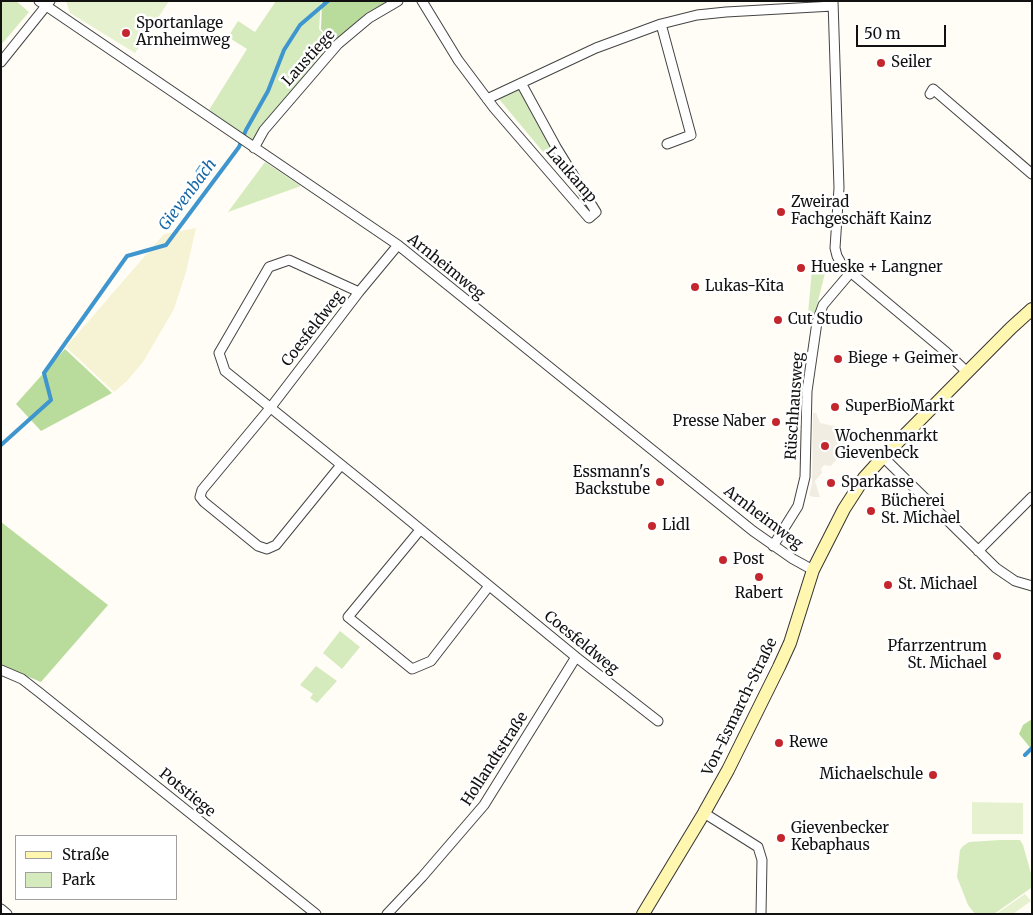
<!DOCTYPE html>
<html>
<head>
<meta charset="utf-8">
<style>
  body { margin:0 }
  #map { position:relative; width:1033px; height:915px; overflow:hidden; background:#fffdf5; font-family:Merriweather,serif }
  canvas { display:block }
  .frame { position:absolute; inset:0; border:2px solid #111; pointer-events:none }
  .legend { position:absolute; left:15px; top:835px; width:162px; height:65px; box-sizing:border-box; background:#fff; border:1px solid #a0a0a0; margin:0; padding:6px 9px; list-style:none; font-size:15px; color:#111 }
  .legend li { display:flex; align-items:center; gap:10px; height:25px }
  .legend b { width:25px; border:1px solid #a0a0a0 }
  .scale { position:absolute; left:856px; top:25px; width:90px; height:22px; box-sizing:border-box; border:2px solid #111; border-top:0; padding-left:6px; font-size:15px; line-height:18px; white-space:nowrap; color:#111; -webkit-text-stroke:4px #fff; paint-order:stroke }
</style>
</head>
<body>
<div id="map">
<canvas width="1033" height="915"></canvas>
<div class="frame"></div>
<ul class="legend">
<li><b style="height:6px;background:#fff6b0"></b>Straße</li>
<li><b style="height:14px;background:#d5ebbd"></b>Park</li>
</ul>
<div class="scale">50 m</div>
</div>
<script>
const context = document.querySelector('canvas').getContext('2d');
context.lineJoin = 'round';
function fillPath(path, color) {
  context.fillStyle = color;
  context.fill(path, 'evenodd');
}
function shape(rows) {
  const path = new Path2D();
  for (const r of rows) {
    path.moveTo(r[0], r[1]);
    for (let i = 2; i < r.length; i += 2) path.lineTo(r[i], r[i + 1]);
  }
  return path;
}
function strokePath(path, color, width, dash) {
  context.strokeStyle = color;
  context.lineWidth = width;
  context.lineCap = dash ? 'butt' : 'round';
  context.setLineDash(dash || []);
  context.stroke(path);
}
function label(font, color, halo, rows, align = 'center') {
  context.font = font + ' Merriweather,serif';
  context.lineWidth = 5;
  context.setLineDash([]);
  context.textBaseline = 'middle';
  context.strokeStyle = halo;
  context.fillStyle = color;
  for (const [text, x, y, turn = 0] of rows) {
    context.save();
    context.translate(x, y);
    context.rotate((+turn || 0) * Math.PI / 180);
    context.textAlign = isNaN(turn) ? turn : align;
    if (halo) context.strokeText(text, 0, 0);
    context.fillText(text, 0, 0);
    context.restore();
  }
}
fillPath(shape([
  [196,228,186,272,174,309,143,362,127,381,114,392,66,347,164,234]
]), '#f6f3d4');
fillPath(shape([
  [1,1,16,1,29,12,1,45],
  [276,1,321,1,319,29,333,44,258,144,209,110,247,49,228,37,238,21,255,32],
  [519,89,560,161,554,165,499,99],
  [265,162,301,186,228,212],
  [813,259,828,261,815,313,808,313],
  [340,631,360,647,342,669,323,653],
  [316,666,337,681,317,703,310,698,313,694,300,685],
  [1000,840,1020,840,1023,845,1032,877,1031,888,994,914,975,914,968,905,957,877,960,850,963,846,969,842]
]), '#d5ebbd');
fillPath(shape([
  [322,1,388,1,365,14,334,43,321,29],
  [65,349,112,393,41,431,16,404],
  [1,522,108,605,41,682,1,665],
  [1032,719,1032,750,1019,734,1023,725]
]), '#b9dc9c');
fillPath(shape([
  [66,1,169,1,135,53,70,13],
  [972,802,1023,803,1023,834,972,834],
  [1025,894,1031,901,1013,914,996,914]
]), '#e6f2cf');
fillPath(shape([
  [813,413,816,413,820,423,838,427,846,448,831,466,824,465,821,469,822,473,815,481,820,497,813,497,809,495,812,483]
]), '#f1ede2');
const water = shape([
  [208,164,210,170,207,177,201,179,199,179,196,171,200,165,208,164]
]);
fillPath(water, '#b9e0f7');
strokePath(water, '#3f96cf', 1);
strokePath(shape([
  [1,445,51,400,44,373,127,256,166,245,239,147,246,130,268,91,284,50,300,25,328,1],
  [1025,755,1032,748]
]), '#3f96cf', 4);
const street = shape([
  [39,1,398,245,753,531,793,559,813,570],
  [422,1,458,60,494,108,589,218,596,212,556,147,521,83],
  [833,1,839,188,835,248,837,256,842,265,946,352,967,372],
  [661,24,691,135,667,144],
  [1,62,50,1],
  [930,94,933,89,1032,174],
  [487,99,596,48,661,24,697,15,726,12,833,6],
  [254,148,264,130,338,44,369,18,398,1],
  [398,245,359,292,289,260,269,267,219,353,225,371,375,492,576,657,658,721],
  [883,457,996,568,1015,581,1032,586],
  [341,465,276,545,267,549,258,546,204,502,200,497,202,490,271,407,359,292],
  [420,530,348,617,412,669,431,661,489,586],
  [773,546,798,506,805,477,807,391,817,322,823,305,851,272],
  [978,551,1032,497],
  [1,670,22,679,40,693,316,914],
  [704,813,758,847,762,860,761,914],
  [1,909,7,914],
  [387,914,422,877,484,805,576,657]
]);
const secondary = shape([
  [643,914,704,813,728,770,779,667,790,643,813,570,844,509,864,478,883,457,1011,328,1032,309]
]);
strokePath(street, '#444', 11);
strokePath(secondary, '#333', 14);
strokePath(street, '#fff', 9);
strokePath(secondary, '#fff6b0', 12);
for (const [x, y, r, color] of [
  [126,33,5,"#c4262e"],
  [881,63,5,"#c4262e"],
  [781,212,5,"#c4262e"],
  [801,268,5,"#c4262e"],
  [695,287,5,"#c4262e"],
  [778,320,5,"#c4262e"],
  [838,359,5,"#c4262e"],
  [835,407,5,"#c4262e"],
  [776,422,5,"#c4262e"],
  [825,446,5,"#c4262e"],
  [660,482,5,"#c4262e"],
  [831,483,5,"#c4262e"],
  [871,511,5,"#c4262e"],
  [652,526,5,"#c4262e"],
  [723,560,5,"#c4262e"],
  [759,577,5,"#c4262e"],
  [888,585,5,"#c4262e"],
  [997,656,5,"#c4262e"],
  [779,743,5,"#c4262e"],
  [933,775,5,"#c4262e"],
  [781,838,5,"#c4262e"]
]) {
  const dot = new Path2D();
  dot.arc(x, y, r, 0, 2 * Math.PI);
  context.fillStyle = color;
  context.fill(dot);
  strokePath(dot, '#fff', 2);
}
label('15px', '#111', '#fff', [
  ["Sportanlage",136,24],
  ["Arnheimweg",136,41],
  ["Seiler",891,63],
  ["Zweirad",791,203],
  ["Fachgeschäft Kainz",791,220],
  ["Hueske + Langner",811,268],
  ["Lukas-Kita",705,287],
  ["Cut Studio",788,320],
  ["Biege + Geimer",848,359],
  ["SuperBioMarkt",845,407],
  ["Presse Naber",766,422,"right"],
  ["Wochenmarkt",835,437],
  ["Gievenbeck",835,454],
  ["Essmann's",650,473,"right"],
  ["Backstube",650,490,"right"],
  ["Sparkasse",841,483],
  ["Bücherei",881,502],
  ["St. Michael",881,519],
  ["Lidl",662,526],
  ["Post",733,560],
  ["St. Michael",898,585],
  ["Rabert",759,594,"center"],
  ["Pfarrzentrum",987,647,"right"],
  ["St. Michael",987,664,"right"],
  ["Rewe",789,743],
  ["Michaelschule",923,775,"right"],
  ["Gievenbecker",791,829],
  ["Kebaphaus",791,846]
], 'left');
label('15px', '#111', '#fff', [
  ["Laustiege",309,58,-48],
  ["Laukamp",571,175,49],
  ["Arnheimweg",446,267,39],
  ["Coesfeldweg",313,329,-52],
  ["Rüschhausweg",795,406,-86],
  ["Arnheimweg",763,518,37],
  ["Coesfeldweg",581,643,39],
  ["Von-Esmarch-Straße",740,707,-64],
  ["Hollandtstraße",495,759,-57],
  ["Potstiege",187,793,39]
]);
label('italic 16px', '#1768a6', '#fff', [
  ["Gievenbach",188,195,-53]
]);
</script>
</body>
</html>
